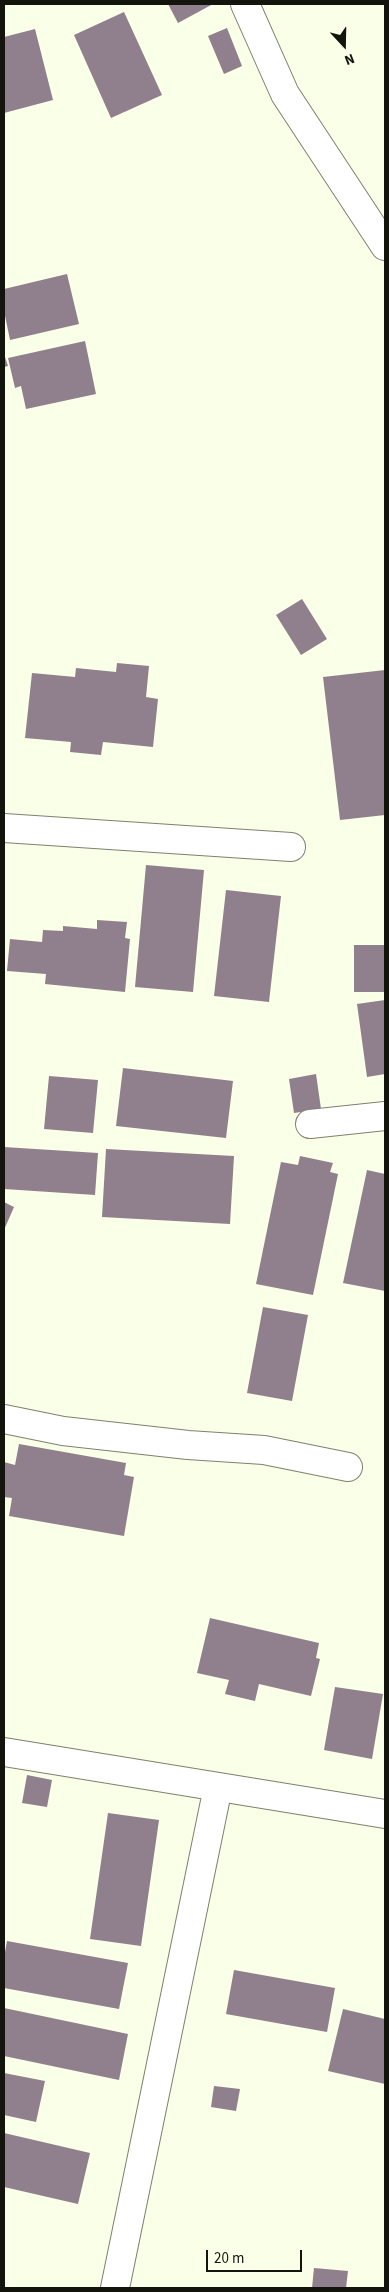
<!DOCTYPE html>
<html>
<head>
<meta charset="utf-8">
<style>
  body { margin:0 }
  #map { position:relative; width:389px; height:2292px; overflow:hidden; background:#faffe8; font-family:"Source Sans 3",sans-serif }
  canvas { display:block }
  .frame { position:absolute; inset:0; border:5px solid #13140c; pointer-events:none }
  .north { position:absolute; left:319px; top:20px; width:50px; height:50px; -webkit-text-stroke:4px #faffe8; paint-order:stroke; rotate:159deg; font-size:14px; font-weight:700; line-height:20px; text-align:center; color:#13140c }
  .north::after { content:''; display:block; margin:auto; width:18px; height:22px; background:#13140c; clip-path:polygon(50% 0,100% 100%,50% 72%,0 100%) }
  .scale { position:absolute; left:206px; top:2250px; width:96px; height:22px; box-sizing:border-box; border:2px solid #13140c; border-top:0; padding-left:6px; font-size:15px; line-height:18px; white-space:nowrap; color:#13140c; -webkit-text-stroke:4px #faffe8; paint-order:stroke }
</style>
</head>
<body>
<div id="map">
<canvas width="389" height="2292"></canvas>
<div class="frame"></div>
<div class="north">N</div>
<div class="scale">20 m</div>
</div>
<script>
const context = document.querySelector('canvas').getContext('2d');
context.lineJoin = 'round';
function fillPath(path, color) {
  context.fillStyle = color;
  context.fill(path, 'evenodd');
}
function shape(rows) {
  const path = new Path2D();
  for (const r of rows) {
    path.moveTo(r[0], r[1]);
    for (let i = 2; i < r.length; i += 2) path.lineTo(r[i], r[i + 1]);
  }
  return path;
}
function strokePath(path, color, width, dash) {
  context.strokeStyle = color;
  context.lineWidth = width;
  context.lineCap = dash ? 'butt' : 'round';
  context.setLineDash(dash || []);
  context.stroke(path);
}
fillPath(shape([
  [168,4,213,4,178,23],
  [124,12,162,95,111,118,74,35],
  [227,28,242,66,224,74,208,36],
  [35,29,53,100,4,113,4,37],
  [67,274,79,324,10,340,4,311,4,289],
  [85,341,96,394,26,409,21,386,15,388,8,358],
  [4,354,8,366,4,367],
  [302,599,327,639,301,655,276,615],
  [117,663,149,666,146,697,158,699,153,747,103,742,101,755,70,752,71,742,25,738,32,673,75,677,76,668,116,672],
  [385,670,385,815,340,820,323,677],
  [146,865,204,870,193,992,135,987],
  [226,890,281,896,269,1002,214,996],
  [97,920,127,922,125,938,130,939,125,992,45,984,46,974,7,971,10,939,42,942,43,930,63,931,63,926,97,929],
  [354,945,385,945,385,992,354,992],
  [385,1000,385,1074,367,1077,357,1004],
  [123,1068,233,1081,226,1138,116,1126],
  [316,1074,321,1109,294,1113,289,1079],
  [49,1076,98,1080,93,1133,44,1129],
  [4,1147,98,1153,95,1195,4,1189],
  [106,1149,234,1156,230,1224,102,1217],
  [300,1156,333,1163,330,1172,338,1174,313,1295,256,1284,281,1162,298,1165],
  [367,1170,385,1174,385,1291,343,1283],
  [4,1202,14,1207,4,1230],
  [263,1307,308,1315,292,1401,247,1393],
  [19,1444,126,1463,124,1475,134,1477,124,1536,9,1516,12,1498,4,1497,4,1462,15,1465],
  [210,1618,319,1643,316,1658,320,1659,311,1696,259,1684,255,1701,225,1694,229,1680,197,1673],
  [335,1687,383,1694,372,1759,324,1750],
  [27,1775,52,1780,47,1807,22,1803],
  [108,1813,159,1820,141,1946,90,1939],
  [7,1941,128,1963,119,2009,4,1988,4,1958],
  [234,1970,335,1988,327,2032,226,2014],
  [4,2008,128,2034,119,2080,4,2056],
  [343,2009,385,2019,385,2084,328,2071],
  [4,2073,45,2081,36,2122,4,2115],
  [214,2086,240,2089,236,2111,211,2107],
  [4,2133,90,2153,78,2204,4,2187],
  [314,2268,348,2271,346,2288,312,2288]
]), '#907f8d');
const street = shape([
  [245,4,285,94,385,246],
  [4,828,291,847],
  [310,1124,385,1116],
  [4,1419,63,1431,188,1445,264,1450,348,1467],
  [4,1752,385,1814],
  [115,2288,218,1787]
]);
strokePath(street, '#7e816d', 30);
strokePath(street, '#fff', 28);
</script>
</body>
</html>
